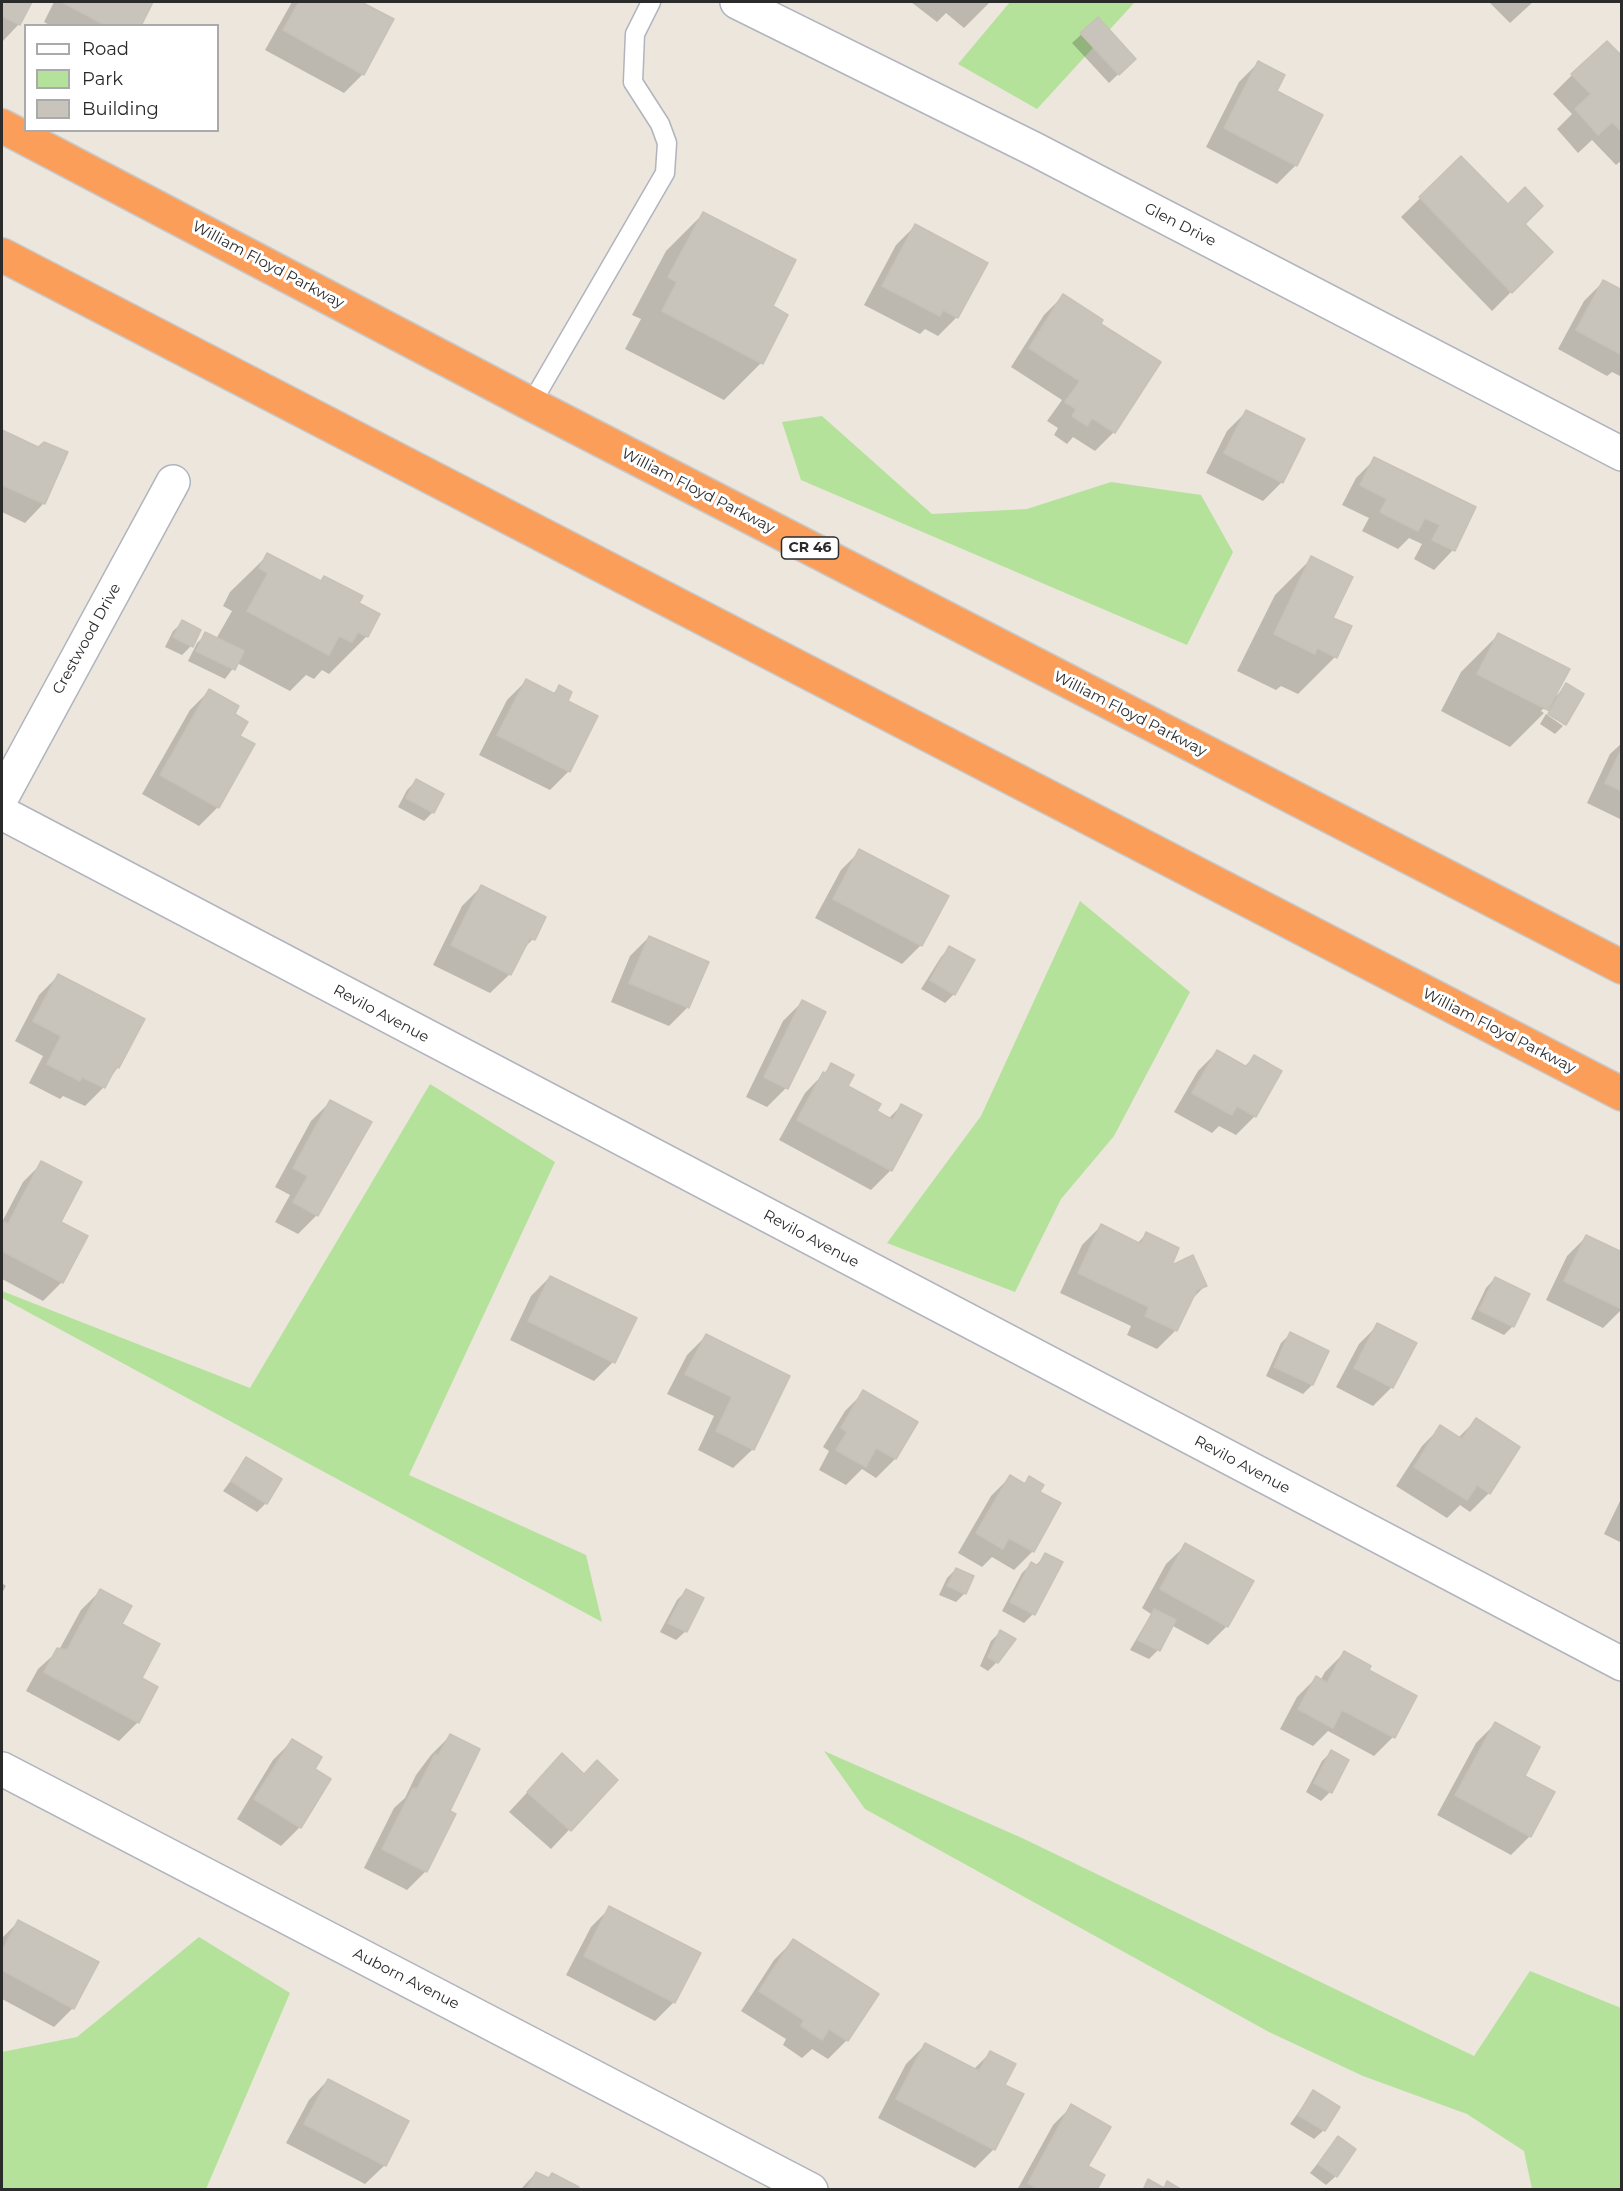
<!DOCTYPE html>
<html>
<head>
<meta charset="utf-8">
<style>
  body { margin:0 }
  #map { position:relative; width:1623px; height:2191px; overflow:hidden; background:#ece6dd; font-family:Montserrat,sans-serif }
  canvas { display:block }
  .frame { position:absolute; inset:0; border:3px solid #2b2b2b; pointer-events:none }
  .legend { position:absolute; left:24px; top:24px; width:195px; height:108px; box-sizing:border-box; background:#fff; border:2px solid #aaa; margin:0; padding:8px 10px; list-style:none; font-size:18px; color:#2b2b2b }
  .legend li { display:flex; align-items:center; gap:12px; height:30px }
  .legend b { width:30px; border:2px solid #aaa }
</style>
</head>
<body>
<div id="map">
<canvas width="1623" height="2191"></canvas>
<div class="frame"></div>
<ul class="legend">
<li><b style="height:8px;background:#fff"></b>Road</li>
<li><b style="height:16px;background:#b4e29b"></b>Park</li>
<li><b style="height:16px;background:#c8c4bc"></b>Building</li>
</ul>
</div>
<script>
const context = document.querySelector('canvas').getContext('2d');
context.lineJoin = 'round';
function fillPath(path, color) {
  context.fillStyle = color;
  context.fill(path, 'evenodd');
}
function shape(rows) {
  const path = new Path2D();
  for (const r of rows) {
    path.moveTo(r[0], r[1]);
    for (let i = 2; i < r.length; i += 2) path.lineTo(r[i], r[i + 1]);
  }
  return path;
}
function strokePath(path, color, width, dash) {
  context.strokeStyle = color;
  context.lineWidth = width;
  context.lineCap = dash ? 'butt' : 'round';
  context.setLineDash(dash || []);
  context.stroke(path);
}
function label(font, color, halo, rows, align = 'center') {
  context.font = font + ' Montserrat,sans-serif';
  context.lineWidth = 6;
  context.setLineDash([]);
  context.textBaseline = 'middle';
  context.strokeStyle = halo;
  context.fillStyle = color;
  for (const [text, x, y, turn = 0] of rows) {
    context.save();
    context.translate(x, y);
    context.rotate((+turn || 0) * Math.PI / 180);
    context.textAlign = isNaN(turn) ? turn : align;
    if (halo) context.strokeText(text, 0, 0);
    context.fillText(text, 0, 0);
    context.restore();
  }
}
fillPath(shape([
  [1010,2,1135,2,1037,109,958,64],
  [822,416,932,514,1027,509,1111,482,1201,495,1233,552,1187,645,801,480,782,422],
  [1080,901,1190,992,1114,1136,1061,1199,1015,1292,887,1243,981,1116],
  [430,1084,555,1162,409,1475,586,1555,602,1622,2,1298,2,1291,250,1388],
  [824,1751,1022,1838,1474,2056,1530,1971,1621,2008,1621,2189,1532,2189,1524,2151,1467,2114,1363,2076,1269,2032,865,1809],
  [199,1937,290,1993,206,2189,2,2189,2,2052,77,2037]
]), '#b4e29b');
fillPath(shape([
  [2,2,30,2,19,24,2,42],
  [54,2,151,2,139,26,51,26,44,22],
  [292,2,358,2,392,20,363,74,344,93,265,50],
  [911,2,990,2,964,28,946,13,937,22],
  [1489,2,1533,2,1510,23],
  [1098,19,1134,59,1109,83,1072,43],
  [1622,58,1622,160,1616,165,1592,140,1578,153,1557,129,1572,114,1553,94,1572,75],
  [1258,63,1275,91,1296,165,1277,184,1206,147,1239,82],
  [1461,158,1551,252,1492,311,1401,217],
  [703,214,771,307,786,315,761,363,724,400,625,349,641,319,632,315,666,251],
  [915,226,957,317,938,336,925,329,920,334,864,305,896,245],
  [1603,282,1622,292,1622,377,1612,372,1607,376,1558,349,1584,301],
  [1063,296,1099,324,1114,432,1095,451,1073,437,1067,444,1054,435,1058,428,1047,421,1062,400,1011,367,1044,315],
  [1246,412,1282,482,1263,501,1206,473,1227,431],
  [2,432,39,448,66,453,44,503,25,523,2,512],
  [1375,459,1474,508,1453,550,1434,570,1414,559,1422,544,1409,538,1398,549,1362,531,1369,518,1342,505,1356,478],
  [268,555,378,615,367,636,329,674,322,670,314,679,306,675,290,691,237,663,225,679,188,661,197,643,206,634,216,639,232,611,223,606,230,592],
  [1312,558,1331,618,1335,657,1298,694,1281,686,1276,690,1237,671,1275,595],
  [183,622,191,646,182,655,165,647,173,631],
  [1499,634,1554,698,1567,685,1582,695,1564,725,1547,710,1543,709,1541,711,1544,713,1510,747,1441,711,1461,672],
  [526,681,553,694,559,687,566,701,569,771,550,790,479,755,507,700],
  [209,691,233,715,238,737,218,807,199,826,142,794,190,710],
  [1546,714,1563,726,1555,734,1540,724],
  [1622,743,1622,820,1587,803,1610,754],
  [416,781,433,812,424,821,398,807,407,790],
  [860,851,921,945,902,964,815,918,841,870],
  [481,887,533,939,521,951,510,974,490,993,433,965,462,906],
  [649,937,688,1007,669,1026,611,1002,630,956],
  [950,947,954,994,945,1003,921,989,941,957],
  [58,976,118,1067,104,1087,85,1106,63,1096,60,1099,29,1083,43,1056,15,1041,39,995],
  [802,1002,786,1088,767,1107,746,1097,783,1021],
  [1217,1052,1244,1067,1254,1057,1255,1116,1236,1135,1219,1126,1212,1133,1174,1112,1198,1071],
  [832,1065,846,1087,875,1112,888,1119,901,1106,920,1116,890,1171,871,1190,779,1140,805,1093],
  [330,1102,317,1215,298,1234,275,1222,290,1195,275,1187,311,1121],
  [42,1163,59,1223,62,1282,43,1301,2,1279,2,1222,23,1182],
  [1101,1226,1137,1244,1146,1234,1169,1268,1205,1286,1189,1302,1176,1330,1157,1349,1127,1335,1131,1326,1060,1293,1082,1245],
  [1586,1237,1622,1254,1622,1309,1603,1328,1546,1300,1567,1256],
  [550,1277,635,1318,613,1362,594,1381,510,1340,531,1296],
  [1495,1278,1513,1326,1504,1335,1471,1319,1486,1288],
  [1378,1325,1392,1387,1373,1406,1336,1387,1359,1344],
  [1290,1334,1327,1351,1312,1385,1303,1394,1266,1376,1281,1343],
  [706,1336,788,1376,753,1449,733,1468,698,1450,714,1416,667,1394,687,1355],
  [864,1392,916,1422,895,1459,876,1478,862,1469,846,1485,819,1470,829,1451,823,1447,845,1411],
  [1476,1420,1489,1493,1470,1512,1460,1505,1447,1518,1396,1486,1422,1446,1441,1427,1458,1438],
  [247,1459,266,1503,257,1512,223,1491],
  [1010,1477,1023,1484,1030,1478,1038,1492,1033,1551,1014,1570,992,1557,982,1567,958,1553,991,1496],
  [1622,1497,1622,1543,1604,1534],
  [1186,1545,1252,1581,1227,1626,1208,1645,1171,1625,1158,1650,1149,1659,1130,1650,1151,1614,1142,1608,1166,1564],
  [1046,1555,1033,1614,1024,1623,1002,1611,1022,1573,1031,1564,1035,1566],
  [956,1569,965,1593,956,1602,939,1595,947,1578],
  [2,1583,6,1586,2,1593],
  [687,1590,686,1631,676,1640,660,1632,677,1600],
  [100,1591,120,1624,140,1679,138,1722,119,1741,26,1691,38,1669,59,1650,81,1610],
  [1000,1632,997,1662,988,1671,980,1666,991,1641],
  [1344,1653,1367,1671,1415,1696,1393,1737,1374,1756,1328,1731,1313,1746,1280,1729,1297,1697,1316,1678,1320,1681,1325,1672],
  [1495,1724,1523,1776,1530,1836,1511,1855,1437,1815,1476,1743],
  [450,1736,448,1812,426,1871,407,1890,364,1868,394,1808,405,1798,416,1775,431,1755],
  [292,1741,313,1770,300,1827,281,1846,237,1819,273,1760],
  [1331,1752,1330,1792,1321,1801,1306,1792,1322,1761],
  [562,1755,584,1776,616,1780,551,1849,509,1812],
  [610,1908,674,2002,655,2021,566,1975,591,1927],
  [18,1922,73,2008,54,2027,2,1999,2,1938],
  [793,1941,847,2040,828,2059,812,2049,802,2058,783,2045,786,2039,741,2011,774,1960],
  [925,2045,973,2070,990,2053,1003,2086,994,2149,975,2168,878,2118,906,2064],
  [328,2080,407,2121,385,2165,365,2184,286,2143,309,2100],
  [1313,2092,1324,2130,1314,2139,1290,2124],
  [1072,2106,1086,2166,1095,2190,1017,2190,1053,2125],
  [1338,2138,1336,2176,1326,2185,1310,2173],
  [536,2173,576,2190,520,2190]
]), '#0003');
const building = shape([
  [2,2,32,2,20,25,2,16,2,2],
  [62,2,153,2,141,26,107,26,62,2],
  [299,2,361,2,394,19,364,75,283,30,299,2],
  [1098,17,1136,59,1119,75,1080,33,1098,17],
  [1607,41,1622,56,1622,132,1612,122,1598,135,1575,109,1591,94,1571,74,1607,41],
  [1258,61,1285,75,1277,91,1323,115,1297,166,1224,128,1258,61],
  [1461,156,1508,204,1525,187,1543,206,1525,224,1553,252,1512,293,1419,197,1461,156],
  [703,212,796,260,773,306,788,315,763,364,662,311,677,282,668,277,703,212],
  [915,224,988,263,958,318,943,310,940,316,882,286,915,224],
  [1603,280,1622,290,1622,355,1576,330,1603,280],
  [1063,294,1103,320,1101,324,1161,362,1115,433,1092,418,1087,426,1072,416,1076,409,1065,402,1080,381,1029,348,1063,294],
  [1246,410,1305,439,1283,483,1224,453,1246,410],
  [2,430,38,447,44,442,68,452,45,504,2,485,2,430],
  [1374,457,1476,507,1455,551,1432,540,1440,525,1425,518,1418,531,1380,512,1387,499,1360,485,1374,457],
  [267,553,321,581,324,576,363,596,359,603,380,614,368,637,358,632,352,642,339,636,329,655,247,611,268,573,259,568,267,553],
  [1311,556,1353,577,1333,618,1352,626,1337,658,1317,648,1315,654,1274,634,1311,556],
  [182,620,201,630,193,647,173,637,182,620],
  [205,632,244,651,235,670,196,651,205,632],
  [1498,633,1570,669,1548,710,1477,674,1498,633],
  [526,679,555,694,559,685,572,692,568,701,598,716,570,772,497,735,526,679],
  [1566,683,1584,694,1566,725,1548,714,1566,683],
  [209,689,239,706,235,714,248,722,240,736,255,744,219,808,160,775,209,689],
  [1622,748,1622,791,1605,783,1622,748],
  [416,779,444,794,434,813,406,798,416,779],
  [859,849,949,896,922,946,833,899,859,849],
  [481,885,546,917,535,940,530,938,511,975,451,945,481,885],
  [649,936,709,962,689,1008,629,983,649,936],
  [949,946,975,960,955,995,930,980,949,946],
  [58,974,145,1019,119,1068,116,1067,105,1088,82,1077,80,1081,47,1064,61,1036,33,1021,58,974],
  [802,1000,826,1012,788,1089,764,1077,802,1000],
  [1217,1050,1247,1067,1254,1055,1282,1071,1256,1117,1237,1106,1232,1115,1192,1093,1217,1050],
  [831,1063,854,1075,848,1086,881,1104,877,1111,893,1120,901,1104,922,1115,892,1171,797,1120,823,1072,826,1073,831,1063],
  [330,1100,372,1122,318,1216,293,1202,308,1176,293,1168,330,1100],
  [41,1161,82,1182,61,1222,88,1236,63,1283,2,1251,2,1221,8,1224,41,1161],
  [1101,1224,1141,1244,1146,1232,1179,1248,1172,1265,1193,1255,1207,1286,1197,1290,1177,1331,1145,1316,1149,1307,1078,1273,1101,1224],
  [1586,1235,1622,1252,1622,1309,1564,1281,1586,1235],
  [550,1276,637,1318,615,1363,528,1321,550,1276],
  [1495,1277,1530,1294,1514,1327,1479,1310,1495,1277],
  [1377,1323,1417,1343,1393,1388,1354,1368,1377,1323],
  [1290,1332,1329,1351,1313,1385,1274,1367,1290,1332],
  [706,1334,790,1376,754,1450,716,1431,732,1397,685,1374,706,1334],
  [863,1390,918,1422,896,1459,876,1448,866,1467,836,1450,847,1432,841,1428,863,1390],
  [1476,1418,1520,1447,1490,1494,1477,1485,1467,1500,1414,1467,1440,1425,1462,1439,1476,1418],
  [246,1457,282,1479,267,1504,231,1481,246,1457],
  [1010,1475,1025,1484,1029,1476,1044,1485,1040,1492,1061,1503,1034,1552,1009,1538,1003,1549,976,1533,1010,1475],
  [1185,1543,1254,1581,1228,1627,1160,1589,1185,1543],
  [1045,1553,1063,1562,1035,1615,1010,1602,1031,1562,1038,1566,1045,1553],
  [956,1568,974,1576,966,1594,947,1586,956,1568],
  [100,1589,132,1606,122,1624,160,1644,142,1678,158,1687,139,1723,44,1672,57,1648,67,1650,100,1589],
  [686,1589,704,1598,687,1632,668,1623,686,1589],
  [1154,1609,1176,1620,1160,1651,1138,1640,1154,1609],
  [1000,1630,1016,1639,998,1663,988,1657,1000,1630],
  [1344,1651,1371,1666,1369,1670,1417,1696,1395,1738,1342,1710,1333,1728,1298,1709,1316,1676,1327,1683,1344,1651],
  [1495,1722,1540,1747,1525,1776,1555,1792,1531,1837,1455,1795,1495,1722],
  [450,1734,480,1749,450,1811,456,1814,427,1872,382,1849,413,1788,417,1789,435,1754,438,1756,450,1734],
  [292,1739,322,1757,315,1769,331,1779,301,1828,254,1799,292,1739],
  [1331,1750,1349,1760,1332,1793,1314,1783,1331,1750],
  [562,1753,584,1774,597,1760,618,1780,571,1831,527,1792,562,1753],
  [609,1906,701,1953,675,2003,584,1956,609,1906],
  [18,1920,99,1962,74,2009,2,1970,2,1951,18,1920],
  [793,1939,879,1994,848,2041,829,2029,822,2040,801,2026,804,2020,759,1991,793,1939],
  [925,2043,979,2071,990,2051,1016,2064,1005,2085,1024,2094,995,2150,896,2099,925,2043],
  [328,2079,409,2121,386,2166,304,2124,328,2079],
  [1313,2090,1340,2107,1325,2131,1298,2115,1313,2090],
  [1071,2104,1111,2127,1088,2166,1105,2175,1097,2190,1039,2190,1028,2183,1071,2104],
  [1338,2136,1356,2149,1337,2177,1318,2164,1338,2136],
  [536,2172,549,2178,552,2173,579,2187,577,2190,526,2190,536,2172],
  [1148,2179,1164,2188,1167,2181,1182,2190,1143,2190,1148,2179]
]);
fillPath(building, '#c8c4bc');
strokePath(building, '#c8c1b7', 1.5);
const lane = shape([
  [531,404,665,173,667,143,660,124,633,82,635,34,651,2]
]);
const street = shape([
  [737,2,1034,149,1622,454],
  [2,797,173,482],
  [2,813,1622,1664],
  [2,1769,811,2190]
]);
const highway = shape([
  [2,126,531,404,1622,967],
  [2,255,1622,1094]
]);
strokePath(lane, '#b1b4be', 21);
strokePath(street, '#b1b4be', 36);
strokePath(highway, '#c8c8c8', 36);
strokePath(lane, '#fff', 18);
strokePath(street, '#fff', 33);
strokePath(highway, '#fb9e5a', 33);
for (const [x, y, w] of [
  [810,548,57]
]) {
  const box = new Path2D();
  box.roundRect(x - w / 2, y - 11, w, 22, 4.5);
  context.fillStyle = '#fff';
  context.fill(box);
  strokePath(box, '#2b2b2b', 1.5);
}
label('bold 14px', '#2b2b2b', null, [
  ["CR 46",810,548]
]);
label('15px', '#2b2b2b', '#fff', [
  ["Glen Drive",1180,225,27],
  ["William Floyd Parkway",268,265,28],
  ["William Floyd Parkway",698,491,27],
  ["Crestwood Drive",87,639,-61],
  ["William Floyd Parkway",1130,714,27],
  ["Revilo Avenue",381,1014,28],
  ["William Floyd Parkway",1499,1031,27],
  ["Revilo Avenue",811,1239,28],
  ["Revilo Avenue",1242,1465,28],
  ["Auborn Avenue",406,1979,27]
]);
</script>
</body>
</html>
